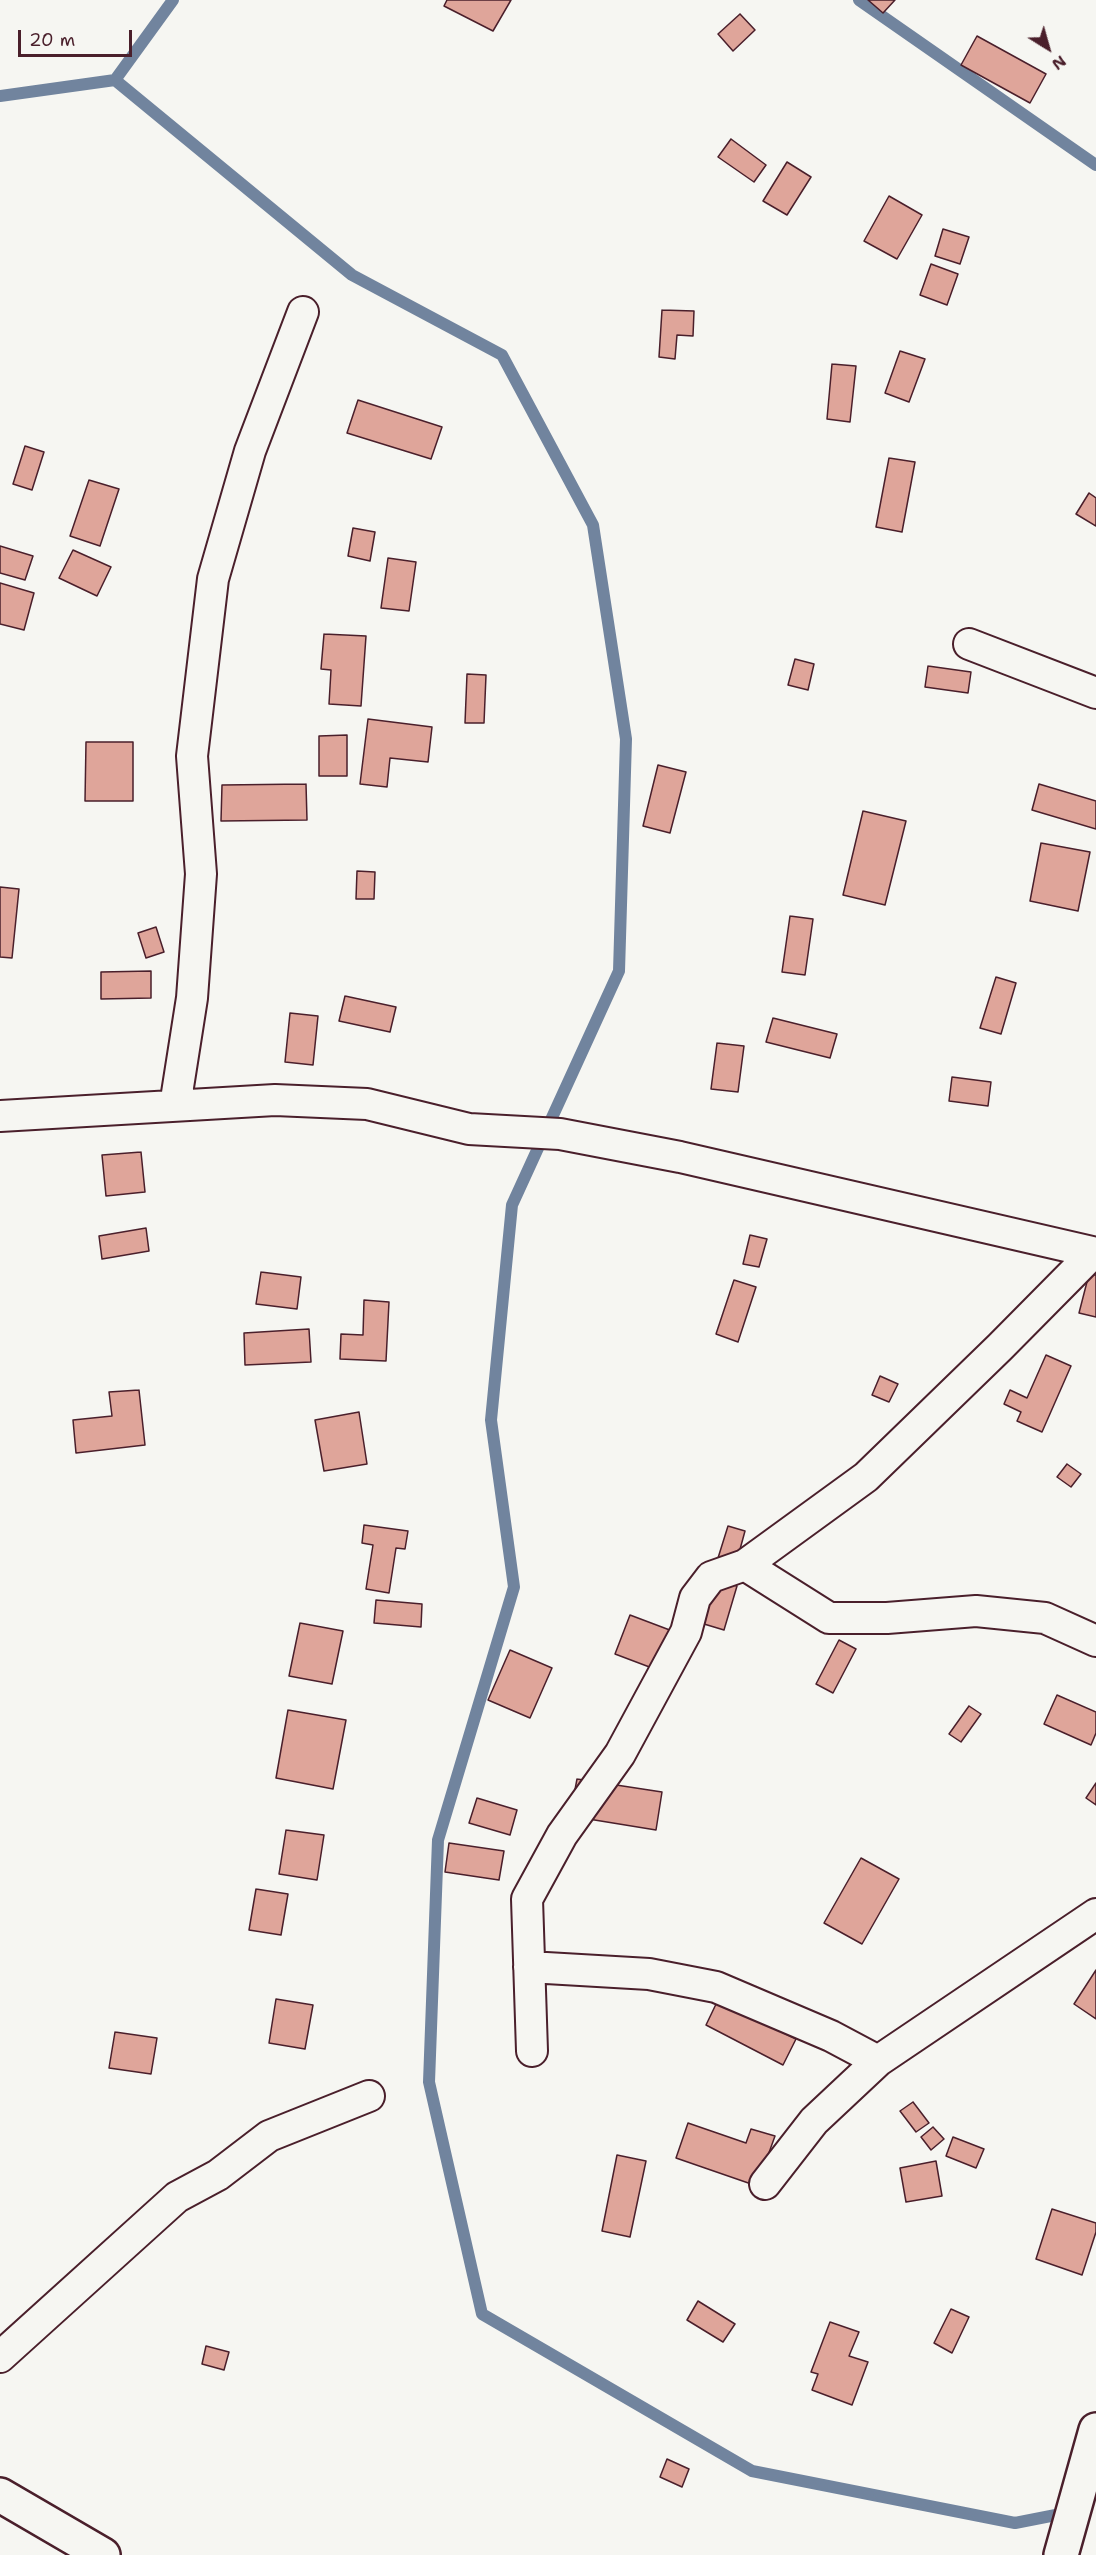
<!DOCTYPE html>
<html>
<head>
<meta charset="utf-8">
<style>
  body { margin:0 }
  #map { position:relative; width:1096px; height:2555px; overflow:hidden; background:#f6f6f2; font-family:"Shantell Sans",sans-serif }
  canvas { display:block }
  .north { position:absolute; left:1018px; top:18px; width:60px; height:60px; -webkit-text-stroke:4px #f6f6f2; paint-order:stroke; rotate:143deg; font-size:16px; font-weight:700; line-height:24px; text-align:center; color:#4a1f2b }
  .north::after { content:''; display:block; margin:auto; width:21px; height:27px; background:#4a1f2b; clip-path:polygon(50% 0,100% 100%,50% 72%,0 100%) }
  .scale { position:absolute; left:18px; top:30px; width:114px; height:27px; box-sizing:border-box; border:3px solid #4a1f2b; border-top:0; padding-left:8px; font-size:18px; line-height:21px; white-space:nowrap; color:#4a1f2b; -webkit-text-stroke:4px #f6f6f2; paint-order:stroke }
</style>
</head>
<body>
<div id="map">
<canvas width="1096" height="2555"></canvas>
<div class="north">N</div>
<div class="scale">20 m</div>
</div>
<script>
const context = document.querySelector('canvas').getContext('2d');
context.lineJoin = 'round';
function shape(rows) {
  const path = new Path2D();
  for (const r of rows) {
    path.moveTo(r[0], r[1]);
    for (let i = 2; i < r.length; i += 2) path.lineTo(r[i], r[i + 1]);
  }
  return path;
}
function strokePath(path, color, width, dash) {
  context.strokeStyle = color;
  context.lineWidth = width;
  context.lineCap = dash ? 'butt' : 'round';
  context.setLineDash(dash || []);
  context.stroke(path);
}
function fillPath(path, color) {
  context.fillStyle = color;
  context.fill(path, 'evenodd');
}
strokePath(shape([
  [859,0,1096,165],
  [115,80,352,275,502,355,593,525,626,739,619,971,512,1205,491,1420,514,1587,438,1840,429,2082,482,2314,752,2471,1015,2523,1071,2512],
  [0,96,115,80,173,0]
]), '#71849e', 12);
const building = shape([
  [447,0,511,0,493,31,444,6,447,0],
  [868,0,895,0,883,13,868,0],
  [740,14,755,30,733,51,718,34,740,14],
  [977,36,1046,74,1030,103,961,65,977,36],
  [731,139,766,165,754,182,718,157,731,139],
  [787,162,811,177,787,215,763,201,787,162],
  [889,196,922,215,897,259,864,241,889,196],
  [943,229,969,237,960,264,935,256,943,229],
  [931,264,958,274,947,305,920,295,931,264],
  [662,310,694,311,693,336,677,335,675,359,659,357,662,310],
  [900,351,925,359,909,402,885,393,900,351],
  [832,364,856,366,850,422,827,419,832,364],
  [358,400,442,427,431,459,347,433,358,400],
  [25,446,44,452,32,490,13,484,25,446],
  [889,458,915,462,902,532,876,527,889,458],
  [89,480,119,489,100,546,70,536,89,480],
  [1089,493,1096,498,1096,526,1076,514,1089,493],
  [353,528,375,532,370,561,348,556,353,528],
  [0,546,33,556,25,580,0,573,0,546],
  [73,550,111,567,97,596,59,578,73,550],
  [388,558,416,562,409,611,381,608,388,558],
  [0,583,34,593,24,630,0,624,0,583],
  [324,634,366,636,361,706,329,704,331,670,321,669,324,634],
  [795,659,814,664,808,690,788,685,795,659],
  [928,666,971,672,968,693,925,687,928,666],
  [467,674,486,675,484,723,465,723,467,674],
  [368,719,432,727,428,762,390,758,387,787,360,784,368,719],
  [347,735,347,776,319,776,319,736,347,735],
  [86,742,133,742,133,801,85,801,86,742],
  [658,765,686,772,670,833,643,826,658,765],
  [306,784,307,820,221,821,222,785,306,784],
  [1039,784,1096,801,1096,829,1032,810,1039,784],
  [863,811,906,821,885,905,843,895,863,811],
  [1041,843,1090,852,1078,911,1030,901,1041,843],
  [357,871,375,872,374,899,356,899,357,871],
  [0,887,19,889,12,958,0,957,0,887],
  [790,916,813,919,805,975,782,972,790,916],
  [156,927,164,952,146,958,138,933,156,927],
  [151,971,151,998,101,999,101,972,151,971],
  [996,977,1016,983,1001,1034,980,1028,996,977],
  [345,996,396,1007,390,1032,339,1021,345,996],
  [290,1013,318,1016,313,1065,285,1062,290,1013],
  [773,1018,837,1034,830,1058,766,1042,773,1018],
  [717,1043,744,1046,738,1092,711,1089,717,1043],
  [952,1077,991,1082,988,1106,949,1101,952,1077],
  [141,1152,145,1192,106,1196,102,1155,141,1152],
  [146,1228,149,1251,102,1259,99,1236,146,1228],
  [750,1235,767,1239,759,1267,743,1264,750,1235],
  [261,1272,301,1277,297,1309,256,1304,261,1272],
  [1089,1274,1096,1275,1096,1317,1079,1313,1089,1274],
  [734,1280,756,1287,738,1342,716,1334,734,1280],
  [364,1300,389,1302,386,1361,340,1359,341,1334,363,1335,364,1300],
  [309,1329,311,1362,245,1365,244,1333,309,1329],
  [1046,1355,1071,1366,1042,1432,1017,1421,1021,1412,1004,1404,1010,1390,1027,1398,1046,1355],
  [880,1376,898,1384,889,1402,872,1395,880,1376],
  [139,1390,145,1445,76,1453,73,1420,112,1416,109,1392,139,1390],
  [359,1412,367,1464,324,1471,315,1420,359,1412],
  [1067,1464,1081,1474,1071,1487,1057,1477,1067,1464],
  [364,1525,408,1531,405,1549,396,1548,389,1593,366,1589,373,1545,362,1543,364,1525],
  [728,1526,745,1531,736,1564,718,1558,728,1526],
  [716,1580,737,1586,724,1630,704,1624,716,1580],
  [376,1600,422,1604,421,1627,374,1623,376,1600],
  [630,1615,675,1632,660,1671,615,1654,630,1615],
  [300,1623,343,1631,332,1684,289,1676,300,1623],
  [839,1640,856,1649,833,1693,816,1684,839,1640],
  [510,1650,552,1668,530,1718,488,1700,510,1650],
  [1057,1695,1096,1712,1096,1733,1091,1745,1044,1724,1057,1695],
  [969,1706,981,1714,961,1742,949,1734,969,1706],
  [288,1710,346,1720,333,1789,276,1778,288,1710],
  [577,1779,662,1792,656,1830,570,1816,577,1779],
  [1096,1783,1096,1805,1086,1798,1096,1783],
  [477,1798,517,1810,510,1835,469,1823,477,1798],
  [286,1830,324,1835,317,1880,279,1874,286,1830],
  [449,1843,504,1851,499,1880,445,1872,449,1843],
  [861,1858,899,1879,862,1944,824,1923,861,1858],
  [256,1889,288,1894,281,1935,249,1930,256,1889],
  [1096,1970,1096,2019,1074,2004,1096,1970],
  [276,1999,313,2005,305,2049,269,2043,276,1999],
  [718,2000,796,2039,783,2065,706,2025,718,2000],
  [115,2032,157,2038,151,2074,109,2068,115,2032],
  [913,2102,929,2123,916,2132,900,2111,913,2102],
  [688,2123,746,2143,751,2129,775,2136,757,2186,676,2158,688,2123],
  [933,2127,944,2139,931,2150,921,2137,933,2127],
  [953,2137,984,2149,976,2168,946,2156,953,2137],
  [617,2155,646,2161,630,2237,602,2231,617,2155],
  [936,2161,942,2196,906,2202,900,2168,936,2161],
  [1052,2209,1096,2223,1096,2232,1082,2275,1036,2259,1052,2209],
  [698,2301,735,2324,723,2342,687,2320,698,2301],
  [951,2309,969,2317,952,2353,934,2343,951,2309],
  [830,2322,859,2332,849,2356,868,2362,852,2405,812,2390,818,2374,811,2372,830,2322],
  [206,2346,229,2352,224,2370,202,2364,206,2346],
  [667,2459,689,2469,682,2487,660,2477,667,2459]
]);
fillPath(building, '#dfa59a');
strokePath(building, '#4a1f2b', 1.5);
const street = shape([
  [969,644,1096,693],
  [175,1106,192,998,201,874,192,756,213,579,250,451,303,312],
  [0,1116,275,1100,367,1104,469,1129,560,1134,680,1157,1096,1253],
  [745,1565,829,1618,887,1618,976,1611,1045,1618,1096,1641],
  [529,1967,649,1974,716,1987,831,2036,878,2061],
  [532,2051,527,1899,562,1835,620,1754,686,1632,695,1598,711,1577,745,1565,866,1477,1000,1347,1093,1253],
  [765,2184,814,2121,878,2061,1096,1914],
  [0,2357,177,2197,218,2175,269,2136,369,2096]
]);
const secondary = shape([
  [0,2495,103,2555],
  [1061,2555,1096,2430]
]);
strokePath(street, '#4a1f2b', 34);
strokePath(secondary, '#4a1f2b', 38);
strokePath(street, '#f6f6f2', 30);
strokePath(secondary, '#f6f6f2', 33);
</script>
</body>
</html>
